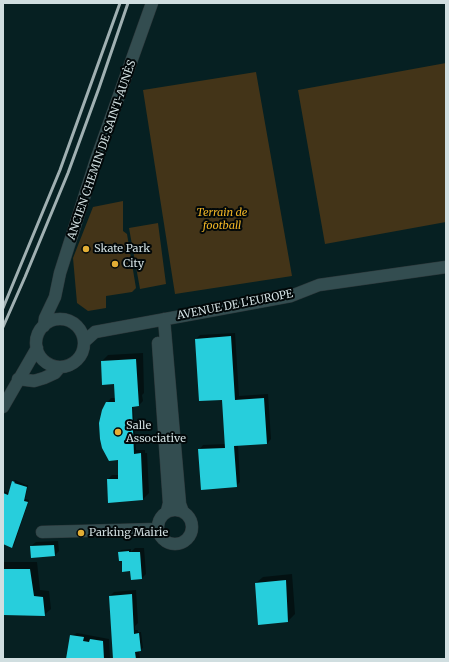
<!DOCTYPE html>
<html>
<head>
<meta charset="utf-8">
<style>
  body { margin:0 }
  #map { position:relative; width:449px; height:662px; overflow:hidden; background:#062022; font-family:Merriweather,serif }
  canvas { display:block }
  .frame { position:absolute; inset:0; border:4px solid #d0dee0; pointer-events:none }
</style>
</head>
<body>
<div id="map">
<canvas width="449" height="662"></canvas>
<div class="frame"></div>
</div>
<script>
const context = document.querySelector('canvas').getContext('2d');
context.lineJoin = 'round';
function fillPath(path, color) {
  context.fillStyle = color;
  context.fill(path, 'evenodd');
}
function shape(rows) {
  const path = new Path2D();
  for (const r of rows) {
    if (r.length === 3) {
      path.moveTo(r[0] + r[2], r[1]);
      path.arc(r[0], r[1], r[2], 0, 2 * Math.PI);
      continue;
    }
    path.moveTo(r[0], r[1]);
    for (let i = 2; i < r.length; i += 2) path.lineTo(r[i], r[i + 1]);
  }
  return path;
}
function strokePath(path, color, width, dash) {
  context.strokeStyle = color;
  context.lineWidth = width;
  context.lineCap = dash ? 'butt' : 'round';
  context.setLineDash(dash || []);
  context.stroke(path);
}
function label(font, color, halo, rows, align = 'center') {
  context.font = font + ' Merriweather,serif';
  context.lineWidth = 4;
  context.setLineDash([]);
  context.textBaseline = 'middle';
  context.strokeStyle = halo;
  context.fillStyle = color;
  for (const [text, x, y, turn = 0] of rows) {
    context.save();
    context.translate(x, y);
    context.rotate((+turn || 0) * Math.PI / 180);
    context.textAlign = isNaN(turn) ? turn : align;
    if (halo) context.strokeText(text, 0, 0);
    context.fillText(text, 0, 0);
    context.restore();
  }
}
fillPath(shape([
  [446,63,446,222,325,244,298,90],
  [256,72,292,276,175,294,143,90],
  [123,201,123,231,127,234,136,288,132,292,106,296,106,308,88,311,77,303,73,258,93,207],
  [158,223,166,284,140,289,129,228]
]), '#433418');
fillPath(shape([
  [235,333,239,396,268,394,271,439,267,444,238,445,240,482,236,486,199,450,203,445,226,444,223,399,196,339,200,335],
  [143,353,144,393,142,395,143,401,138,406,133,406,136,450,145,450,145,453,147,453,149,493,143,499,108,479,112,475,119,475,119,459,107,403,111,398,115,398,115,383,102,361,108,355],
  [15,480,26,485,28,485,25,499,29,500,14,545,12,547,3,543,3,491,9,493,13,481],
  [58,541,59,551,55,555,31,546,36,542],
  [135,548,144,548,146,574,142,578,131,570,123,560,119,552,121,550,131,549,131,552],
  [4,562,37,562,40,590,49,591,51,609,44,615,3,614,3,564],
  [292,574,295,614,288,621,275,622,256,583,263,577],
  [136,590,138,623,135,626,135,630,138,630,138,632,141,632,143,648,139,650,140,659,114,659,110,596,114,592],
  [77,633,109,639,110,659,67,659,71,636]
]), '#0007');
fillPath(shape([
  [231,336,235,400,264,398,267,444,234,446,237,487,201,490,198,449,225,448,222,400,199,401,195,339],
  [136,359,139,406,132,407,134,454,141,453,143,500,108,503,107,479,118,479,118,460,109,461,102,448,100,439,99,423,102,410,106,402,115,402,114,384,102,385,101,361],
  [12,481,15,482,14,483,27,487,24,501,28,502,12,548,3,544,3,493,8,495],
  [54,545,55,556,31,558,30,546],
  [129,551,129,552,140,552,142,579,131,580,130,571,122,572,122,561,119,561,118,552],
  [3,569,30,569,34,596,43,597,45,616,3,615],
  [286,580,288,622,258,625,255,583],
  [132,594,134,634,139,633,141,651,135,652,136,659,113,659,109,596],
  [70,635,84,637,83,641,89,642,90,639,103,641,104,659,66,659]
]), '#27cedc');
const minor = shape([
  [164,319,180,504,183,512],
  [60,343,24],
  [44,326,45,318,55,297,60,273,96,160,152,3],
  [84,342,95,332,291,296,319,285,446,267],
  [158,343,169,503,167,511],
  [18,379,34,381,44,378,55,373,60,367],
  [3,407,37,348],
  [175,527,17],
  [42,532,158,529]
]);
strokePath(minor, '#2e383b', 13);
strokePath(minor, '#334d50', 12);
strokePath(shape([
  [3,308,60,170,120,3],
  [3,327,25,277,68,173,99,88,128,3]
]), '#a0b0b2', 3);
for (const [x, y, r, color] of [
  [86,249,4,"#e3ae35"],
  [115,264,4,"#e3ae35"],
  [118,432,4,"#e3ae35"],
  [81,533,4,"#e3ae35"]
]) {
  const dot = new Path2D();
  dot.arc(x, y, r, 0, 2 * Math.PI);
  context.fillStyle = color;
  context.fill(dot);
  strokePath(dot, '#020809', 1.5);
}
label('11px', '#d0dee0', '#020809', [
  ["ANCIEN CHEMIN DE SAINT-AUNÈS",102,150,-71],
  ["AVENUE DE L'EUROPE",235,305,-11]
]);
label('italic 11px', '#efb426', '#020809', [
  ["Terrain de",222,213],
  ["football",222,226]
]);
label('11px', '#d0dee0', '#020809', [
  ["Skate Park",94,249],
  ["City",123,264],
  ["Salle",126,426],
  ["Associative",126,439],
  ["Parking Mairie",89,533]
], 'left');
</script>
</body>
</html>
